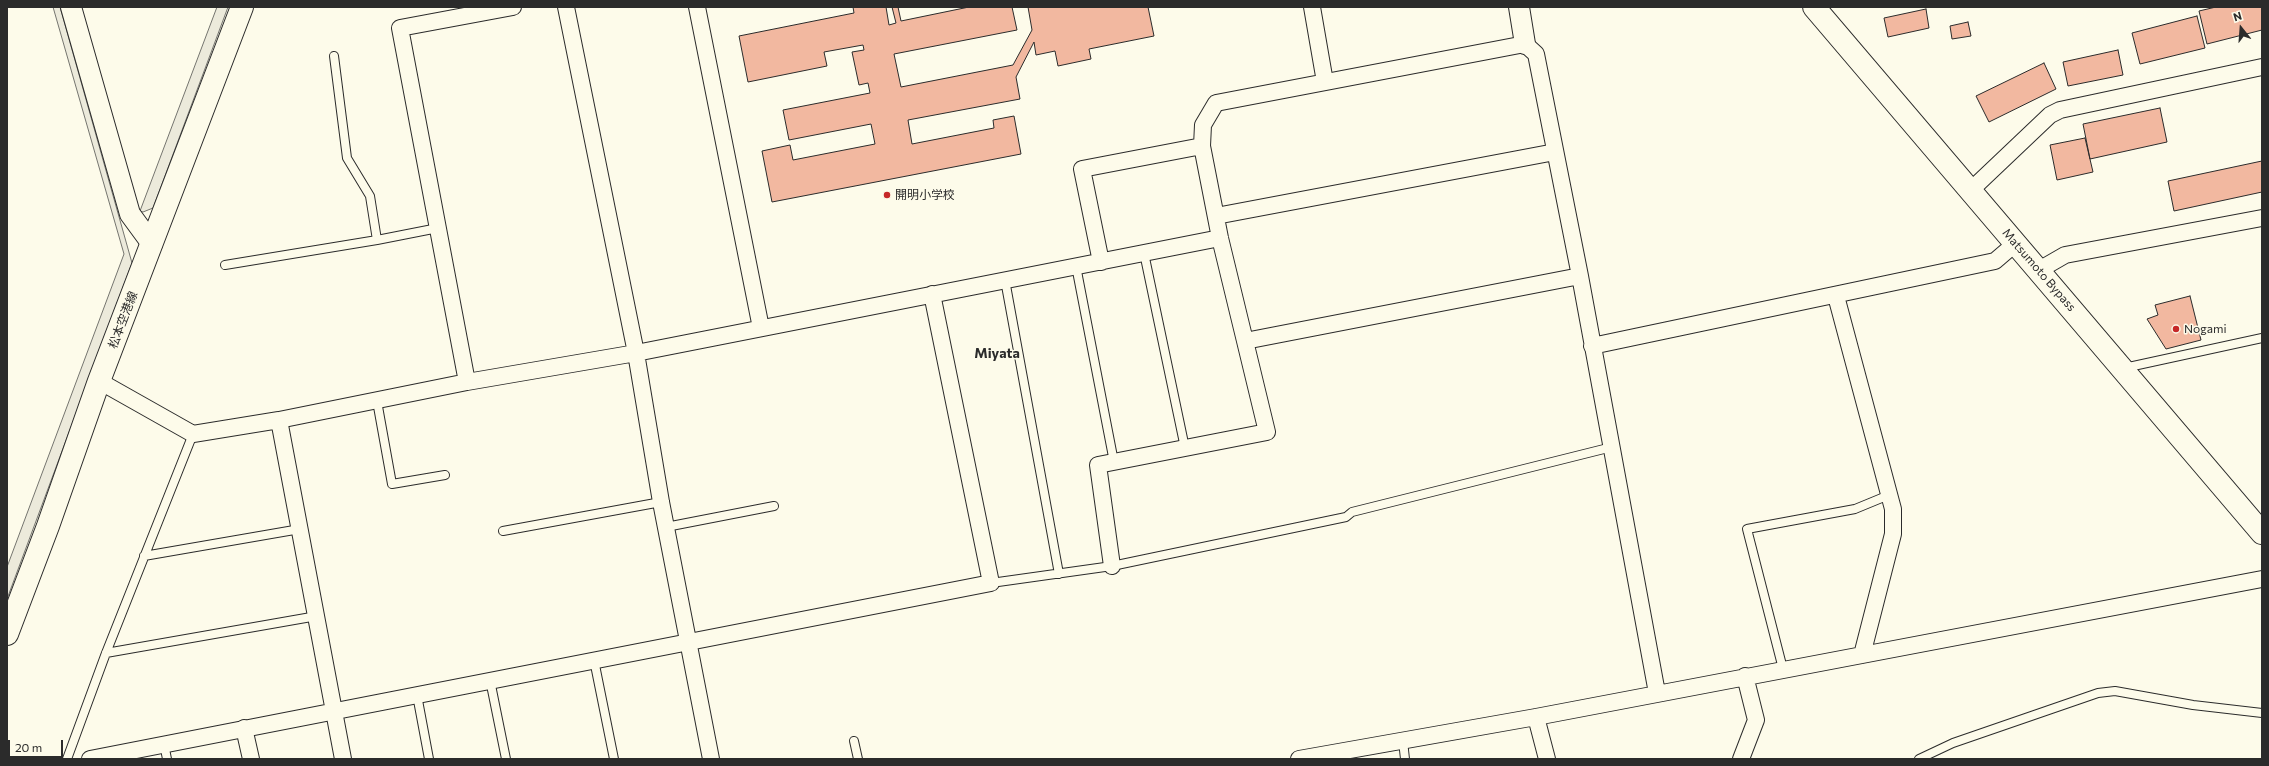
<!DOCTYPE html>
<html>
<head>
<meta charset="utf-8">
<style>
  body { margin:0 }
  #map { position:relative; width:2269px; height:766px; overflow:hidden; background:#fdfbea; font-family:Commissioner,sans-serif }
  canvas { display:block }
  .frame { position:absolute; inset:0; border:8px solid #2b2b2b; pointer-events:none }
  .north { position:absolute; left:2221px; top:8px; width:40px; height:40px; -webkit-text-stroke:3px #fdfbea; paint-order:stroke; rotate:343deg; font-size:11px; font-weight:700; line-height:16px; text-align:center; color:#2b2b2b }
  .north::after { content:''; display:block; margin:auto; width:14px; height:18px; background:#2b2b2b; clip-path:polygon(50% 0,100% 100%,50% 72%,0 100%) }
  .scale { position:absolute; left:8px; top:740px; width:55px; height:18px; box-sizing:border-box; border:2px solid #2b2b2b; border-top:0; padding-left:5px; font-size:12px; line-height:14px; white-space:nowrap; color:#2b2b2b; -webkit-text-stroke:3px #fdfbea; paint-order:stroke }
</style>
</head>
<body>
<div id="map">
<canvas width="2269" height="766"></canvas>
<div class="frame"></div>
<div class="north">N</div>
<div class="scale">20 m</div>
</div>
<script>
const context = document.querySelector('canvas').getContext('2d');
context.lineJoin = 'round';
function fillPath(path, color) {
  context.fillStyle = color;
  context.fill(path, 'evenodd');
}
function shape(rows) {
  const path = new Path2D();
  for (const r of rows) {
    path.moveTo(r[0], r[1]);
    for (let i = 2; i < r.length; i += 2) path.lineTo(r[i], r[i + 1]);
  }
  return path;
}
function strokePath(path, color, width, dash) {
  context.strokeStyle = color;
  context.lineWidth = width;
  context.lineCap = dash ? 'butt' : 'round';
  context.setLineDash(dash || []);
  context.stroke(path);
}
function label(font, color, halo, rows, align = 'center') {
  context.font = font + ' Commissioner,"Noto Sans JP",sans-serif';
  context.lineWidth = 3;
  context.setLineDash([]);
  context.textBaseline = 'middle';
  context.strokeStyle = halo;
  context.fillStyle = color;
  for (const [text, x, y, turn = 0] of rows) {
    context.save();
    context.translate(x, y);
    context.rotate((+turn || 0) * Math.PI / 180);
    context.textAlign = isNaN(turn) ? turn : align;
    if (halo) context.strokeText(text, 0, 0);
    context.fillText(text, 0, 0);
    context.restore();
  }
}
const parking = shape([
  [53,7,60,7,132,263,7,599,7,567,124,254,53,7],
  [217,7,228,7,153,208,143,212,140,211,217,7]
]);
fillPath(parking, '#eceadb');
strokePath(parking, '#74746e', 1);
const building = shape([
  [853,7,886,7,889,25,896,23,892,7,898,7,901,21,969,7,1012,7,1017,30,894,54,901,87,1013,65,1032,30,1028,7,1148,7,1154,36,1089,49,1091,59,1058,66,1055,51,1036,55,1034,42,1016,77,1020,99,908,120,912,144,994,128,993,120,1014,116,1021,154,772,202,762,151,790,145,793,160,875,144,871,124,789,140,783,110,870,93,868,83,859,85,852,52,864,50,863,45,824,52,827,66,748,82,739,36,854,13,853,7],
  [2216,7,2262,7,2262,30,2207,44,2199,11,2216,7],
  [1926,9,1929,28,1888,37,1884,18,1926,9],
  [2197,16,2205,48,2140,64,2132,33,2197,16],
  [1968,22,1971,36,1952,39,1950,26,1968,22],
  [2118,50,2123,75,2068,86,2063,62,2118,50],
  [2044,63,2056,89,1989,122,1976,96,2044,63],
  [2160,108,2167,142,2090,159,2083,124,2160,108],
  [2085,138,2093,172,2057,180,2050,145,2085,138],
  [2262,161,2262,192,2174,211,2168,181,2262,161],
  [2190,296,2201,340,2166,349,2147,319,2158,315,2155,305,2190,296]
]);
fillPath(building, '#f2b8a0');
strokePath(building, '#2b2b2b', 1);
const service = shape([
  [334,56,347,158,370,196,377,240,438,228],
  [1144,253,1185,448],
  [225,265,377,240],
  [1076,266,1114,462],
  [1005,280,1059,574],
  [2124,368,2262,338],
  [377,401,392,484,445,475],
  [666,527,774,506],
  [503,531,661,502],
  [144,556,300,529],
  [991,583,1112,566,1346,517,1352,512,1612,447],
  [106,653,317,616],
  [594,660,614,759],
  [1783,669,1747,529,1855,509,1889,495],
  [490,680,506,759],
  [417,695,429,759],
  [854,741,858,759],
  [1403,741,1405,759],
  [164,744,167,759],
  [67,759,106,653,193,434],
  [1919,759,1953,743,2098,693,2115,691,2193,705,2262,713]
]);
const minor = shape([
  [566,7,636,353,661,502,711,759],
  [697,7,761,328],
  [1312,7,1325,82],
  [1971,190,2050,115,2060,110,2262,67],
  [1216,216,1555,152],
  [1101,262,1082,169,1202,146],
  [2039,270,2065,255,2262,218],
  [1580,276,1245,341,1220,238,1202,146,1203,125,1216,103,1525,44,1536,54,1580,276,1657,693],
  [1836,296,1893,509,1893,534,1862,655],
  [1592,346,1995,261,2016,243],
  [99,381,193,434,279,420,467,382,636,353,1220,238],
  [467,382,400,28,513,7],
  [279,420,343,759],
  [1112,566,1098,465,1267,432,1245,341],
  [1536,717,1547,759],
  [244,728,251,759],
  [90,759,991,583,932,294],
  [1299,759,1536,717,2262,579],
  [1741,759,1756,720,1745,676]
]);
const tertiary = shape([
  [71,7,130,214,152,244],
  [1519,7,1525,44]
]);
const secondary = shape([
  [7,634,48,526,99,381,242,7]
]);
const trunk = shape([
  [1814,7,2262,533]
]);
strokePath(service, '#2b2b2b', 10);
strokePath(minor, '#2b2b2b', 18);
strokePath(tertiary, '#2b2b2b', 22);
strokePath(secondary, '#2b2b2b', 24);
strokePath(trunk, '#2b2b2b', 24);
strokePath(service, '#fdfbea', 8);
strokePath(minor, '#fdfbea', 16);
strokePath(tertiary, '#fdfbea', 20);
strokePath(secondary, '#fdfbea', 22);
strokePath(trunk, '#fdfbea', 22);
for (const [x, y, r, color] of [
  [887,195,4,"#c62828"],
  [2176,329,4,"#c62828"]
]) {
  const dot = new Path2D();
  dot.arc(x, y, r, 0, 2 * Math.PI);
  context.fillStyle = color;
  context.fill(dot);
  strokePath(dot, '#fdfbea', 1.5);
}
label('12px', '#2b2b2b', '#fdfbea', [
  ["開明小学校",895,195],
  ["Nogami",2184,329]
], 'left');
label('12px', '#2b2b2b', '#fdfbea', [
  ["Matsumoto Bypass",2039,270,49],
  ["松本空港線",123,320,-69]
]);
label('bold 14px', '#2b2b2b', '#fdfbea', [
  ["Miyata",997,353]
]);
</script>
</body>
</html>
